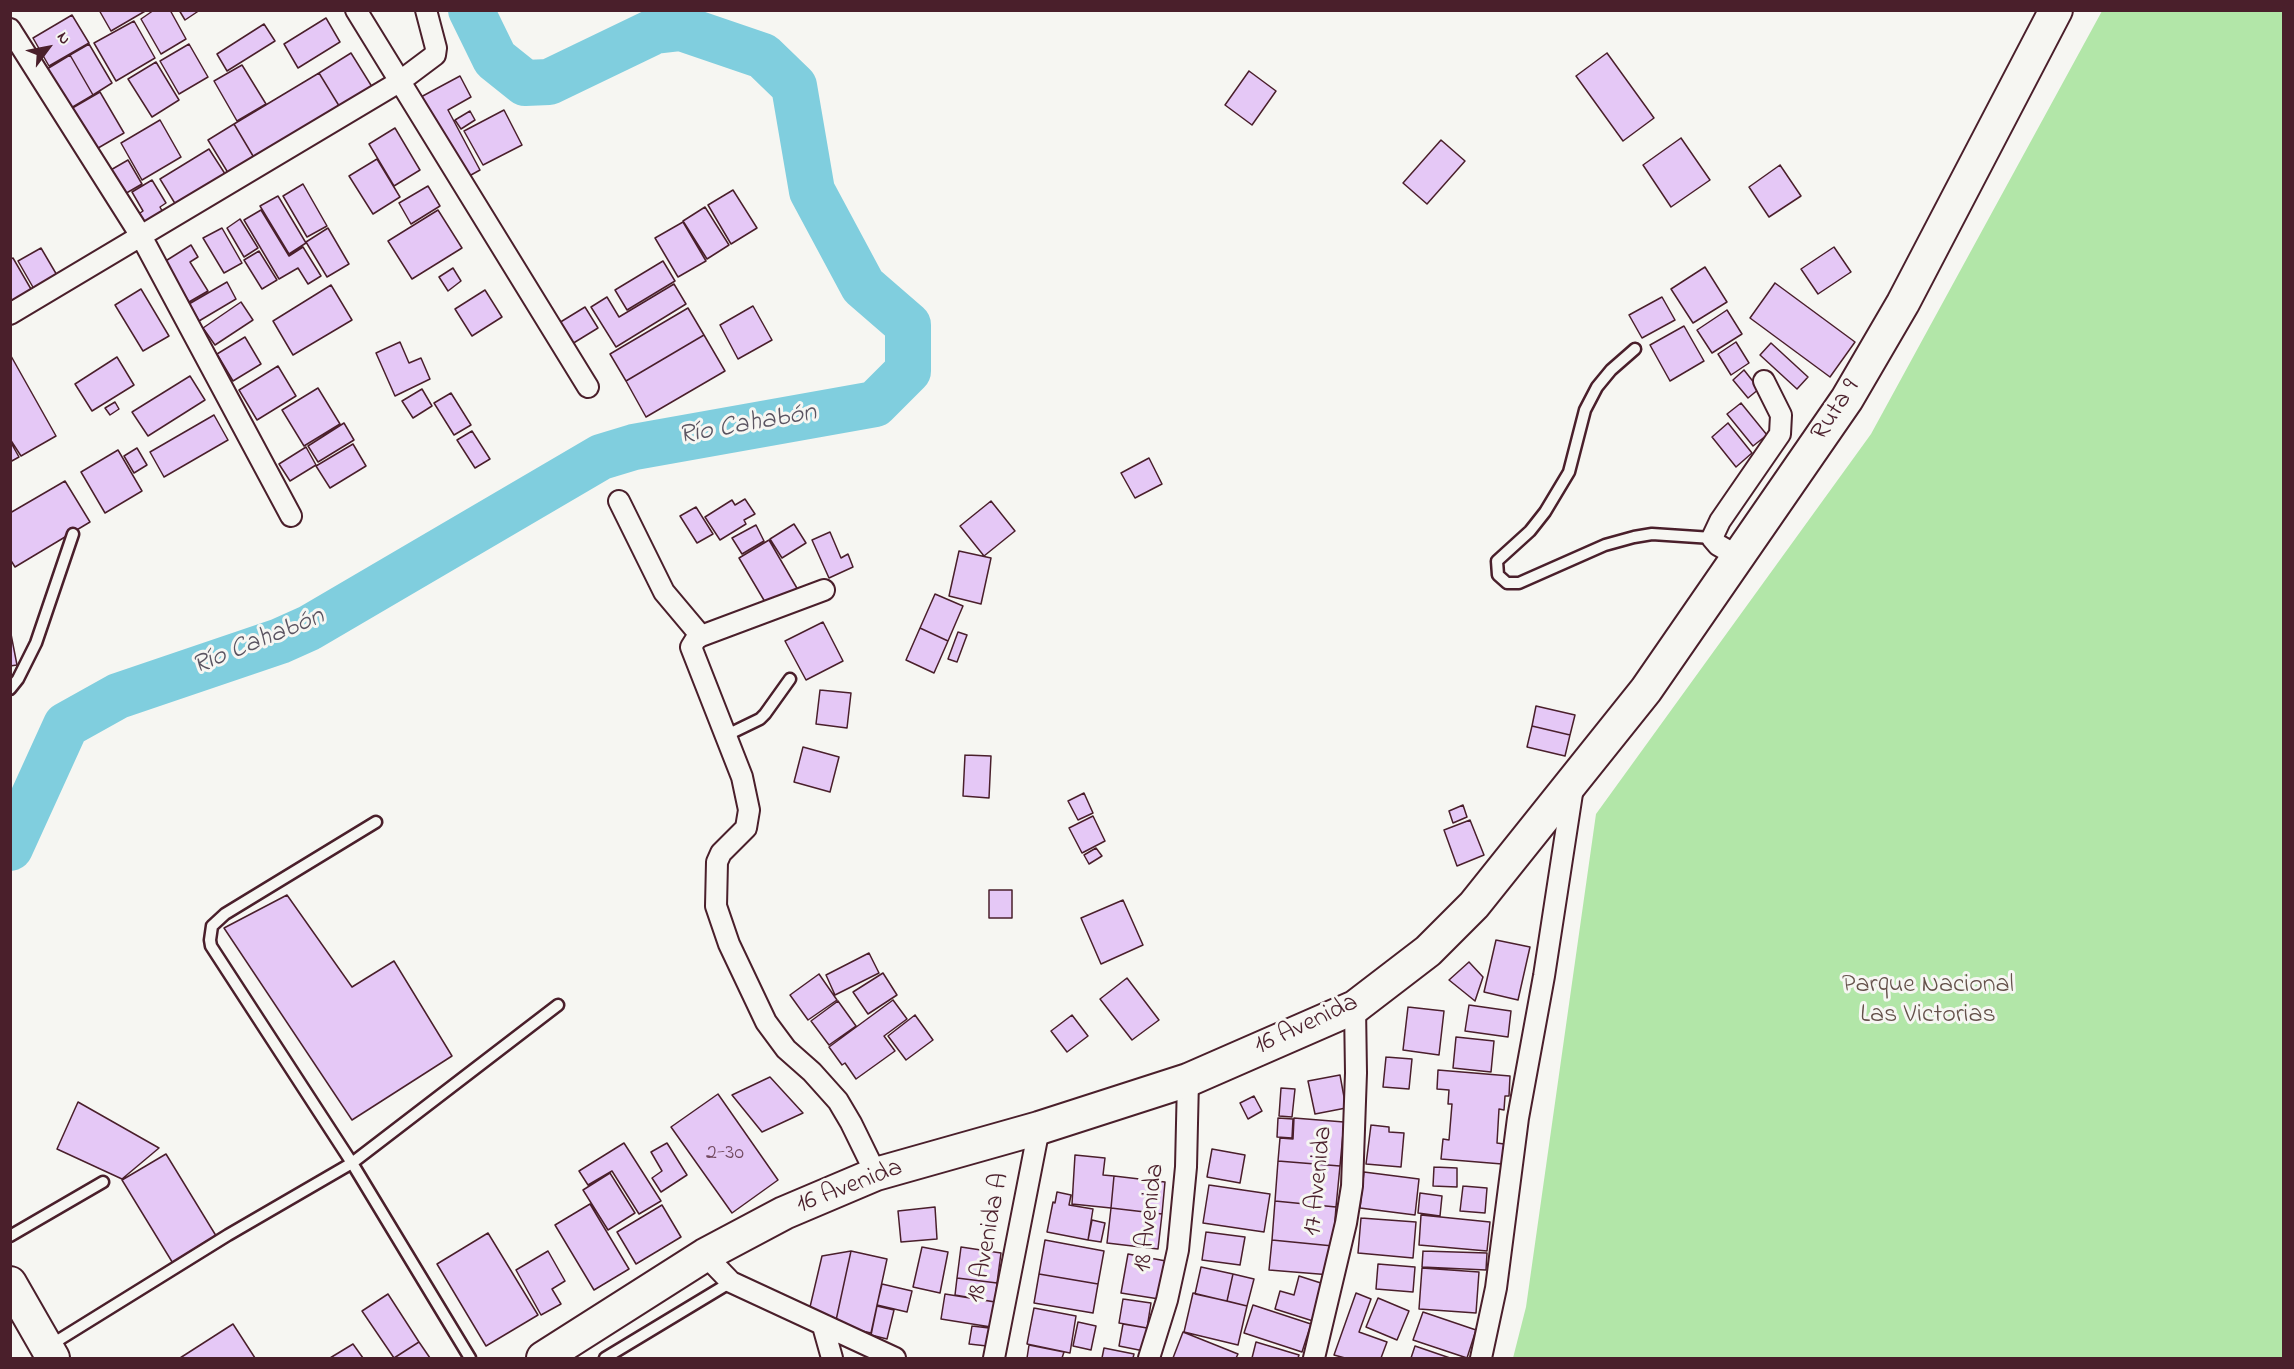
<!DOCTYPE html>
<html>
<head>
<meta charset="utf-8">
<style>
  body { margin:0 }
  #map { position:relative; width:2294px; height:1369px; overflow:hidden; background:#f6f6f2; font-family:"Indie Flower",sans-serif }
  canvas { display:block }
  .frame { position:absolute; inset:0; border:12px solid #4a1f2b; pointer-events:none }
  .north { position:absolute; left:18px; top:18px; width:60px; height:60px; -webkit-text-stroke:4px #f6f6f2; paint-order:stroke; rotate:58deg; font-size:16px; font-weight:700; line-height:24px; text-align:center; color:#4a1f2b }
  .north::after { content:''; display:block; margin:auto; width:21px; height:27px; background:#4a1f2b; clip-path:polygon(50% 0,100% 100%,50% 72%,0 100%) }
</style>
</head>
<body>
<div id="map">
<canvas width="2294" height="1369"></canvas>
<div class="frame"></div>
<div class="north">N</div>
</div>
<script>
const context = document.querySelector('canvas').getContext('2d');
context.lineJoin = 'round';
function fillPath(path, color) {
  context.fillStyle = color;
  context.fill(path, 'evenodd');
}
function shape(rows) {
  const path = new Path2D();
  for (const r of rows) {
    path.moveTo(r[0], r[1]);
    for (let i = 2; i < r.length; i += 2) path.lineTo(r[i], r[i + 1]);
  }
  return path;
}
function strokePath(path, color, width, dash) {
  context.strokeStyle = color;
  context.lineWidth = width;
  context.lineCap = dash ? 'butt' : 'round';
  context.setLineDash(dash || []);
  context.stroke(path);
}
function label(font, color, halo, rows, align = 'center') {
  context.font = font + ' "Indie Flower",sans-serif';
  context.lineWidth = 6;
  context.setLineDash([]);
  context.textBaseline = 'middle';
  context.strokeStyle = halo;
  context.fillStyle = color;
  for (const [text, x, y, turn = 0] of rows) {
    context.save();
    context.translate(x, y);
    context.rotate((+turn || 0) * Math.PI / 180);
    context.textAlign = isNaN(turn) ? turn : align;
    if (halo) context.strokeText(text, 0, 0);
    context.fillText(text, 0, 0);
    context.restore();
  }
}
fillPath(shape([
  [2102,11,2283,11,2283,1358,1513,1358,1526,1307,1596,814,1871,434]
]), '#b2e6a8');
strokePath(shape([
  [10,848,66,725,118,696,280,641,309,628,601,457,634,447,875,404,908,371,908,325,863,286,812,191,794,86,763,56,681,28,655,31,549,82,525,83,495,59,471,10]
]), '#80cede', 46);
const building = shape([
  [99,10,147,10,111,31,99,10],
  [154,10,170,10,186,39,161,54,141,19,154,10],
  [179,10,200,10,185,20,179,10],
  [72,15,89,43,49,66,33,38,72,15],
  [326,18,340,42,298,68,284,44,326,18],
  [134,21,155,58,116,81,94,43,134,21],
  [264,24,275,41,227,71,217,54,264,24],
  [89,44,112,83,93,95,70,55,89,44],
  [189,44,208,77,179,94,160,61,189,44],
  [351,53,374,90,341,109,319,73,351,53],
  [1607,53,1654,118,1623,141,1576,76,1607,53],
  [70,55,93,95,71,108,47,69,70,55],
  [156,62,179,100,152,117,128,79,156,62],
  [242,65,266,104,237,121,214,81,242,65],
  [1249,71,1276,91,1252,125,1225,105,1249,71],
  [319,73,341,109,256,161,234,124,319,73],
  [460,76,471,97,448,110,480,170,462,180,419,98,460,76],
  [100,92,124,133,93,151,69,110,100,92],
  [504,110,522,145,483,165,464,131,504,110],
  [470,111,475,120,461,129,455,120,470,111],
  [160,120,181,157,142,180,121,143,160,120],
  [234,124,256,161,230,176,208,140,234,124],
  [395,128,420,170,394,186,369,144,395,128],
  [1681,138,1710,180,1671,207,1643,165,1681,138],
  [1441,140,1465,161,1427,204,1403,183,1441,140],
  [209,149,229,180,179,210,160,179,209,149],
  [377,159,400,197,373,214,349,176,377,159],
  [128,160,142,184,123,195,109,171,128,160],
  [1780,165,1801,196,1769,217,1749,187,1780,165],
  [152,180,166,203,160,207,166,218,146,230,137,215,143,211,132,192,152,180],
  [303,184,327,226,307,237,283,196,303,184],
  [428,186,440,206,411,224,399,203,428,186],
  [733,190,757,228,731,244,708,205,733,190],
  [278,196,306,243,289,254,260,206,278,196],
  [705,207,729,245,707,259,683,221,705,207],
  [261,210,289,256,303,247,321,276,308,284,298,268,279,279,244,220,261,210],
  [438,210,462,248,412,279,388,241,438,210],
  [240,219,258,248,244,257,227,228,240,219],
  [683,222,706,261,678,277,655,238,683,222],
  [222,228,242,263,224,273,203,238,222,228],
  [328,228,349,264,327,277,306,242,328,228],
  [191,245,198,257,190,262,208,291,189,302,164,262,191,245],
  [1834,247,1851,272,1818,294,1801,269,1834,247],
  [41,248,61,282,38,296,18,261,41,248],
  [259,251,277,280,262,289,244,260,259,251],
  [13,258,35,296,10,310,10,259,13,258],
  [663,261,675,281,627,310,615,290,663,261],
  [1705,267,1727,302,1693,323,1671,289,1705,267],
  [453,268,461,281,448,291,439,277,453,268],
  [227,282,236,299,199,321,189,304,227,282],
  [1775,283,1855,342,1830,377,1750,318,1775,283],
  [674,284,686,304,616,347,591,307,607,297,619,317,674,284],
  [331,285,352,320,293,355,273,321,331,285],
  [141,289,169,336,143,351,115,305,141,289],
  [485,290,502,317,472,336,455,309,485,290],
  [1662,297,1675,320,1642,338,1629,315,1662,297],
  [241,302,253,320,215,345,203,328,241,302],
  [753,306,772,340,738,359,720,325,753,306],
  [585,307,598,328,567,347,554,326,585,307],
  [688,308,704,335,626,381,610,354,688,308],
  [1727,310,1742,334,1712,353,1697,330,1727,310],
  [1684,326,1704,361,1670,381,1650,345,1684,326],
  [704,335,725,371,646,417,626,381,704,335],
  [245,337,261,364,233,381,217,354,245,337],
  [400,342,409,363,421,358,430,379,395,396,376,353,400,342],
  [1736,342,1749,363,1731,375,1718,354,1736,342],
  [1771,343,1808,377,1797,389,1760,355,1771,343],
  [11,356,56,436,21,456,10,439,11,356],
  [117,357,134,385,92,411,75,384,117,357],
  [278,366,296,396,257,420,239,390,278,366],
  [1744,370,1759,389,1748,398,1733,380,1744,370],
  [190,376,205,400,148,436,132,412,190,376],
  [318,388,340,424,304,446,282,410,318,388],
  [422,389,432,406,413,418,402,401,422,389],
  [451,393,471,425,454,435,434,403,451,393],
  [115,402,119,409,110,415,105,408,115,402],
  [1741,403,1767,435,1753,446,1727,414,1741,403],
  [214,415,228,440,164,477,150,452,214,415],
  [344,423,354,440,318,462,308,446,344,423],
  [1728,423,1752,453,1736,467,1712,437,1728,423],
  [472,431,490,459,475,468,457,440,472,431],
  [10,441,19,457,10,462,10,441],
  [353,444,366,466,330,488,316,466,353,444],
  [306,447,316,465,290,481,279,464,306,447],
  [137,448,147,465,134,473,124,456,137,448],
  [118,450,142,491,105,513,81,472,118,450],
  [1149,458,1162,484,1135,498,1121,473,1149,458],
  [65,481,90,522,15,567,10,559,10,513,65,481],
  [745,499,755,514,744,520,746,524,720,540,705,517,732,500,735,505,745,499],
  [991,501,1015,531,984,556,960,526,991,501],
  [696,507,713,534,697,543,680,516,696,507],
  [794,524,806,543,782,558,770,539,794,524],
  [756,525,764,541,742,554,732,538,756,525],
  [830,532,841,558,848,554,853,567,829,578,812,540,830,532],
  [769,540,798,590,768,607,739,558,769,540],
  [959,551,991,558,981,604,949,596,959,551],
  [935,594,963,606,948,641,920,628,935,594],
  [823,622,843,661,806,680,785,641,823,622],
  [920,628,948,641,934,673,906,660,920,628],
  [10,629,17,665,10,666,10,629],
  [958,632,967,635,957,662,948,659,958,632],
  [820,690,851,693,847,728,816,724,820,690],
  [1536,706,1575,715,1570,735,1532,726,1536,706],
  [1532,726,1570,735,1565,756,1527,747,1532,726],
  [803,747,839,757,830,792,794,782,803,747],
  [965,755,991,756,989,798,963,796,965,755],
  [1084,793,1093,813,1078,820,1068,801,1084,793],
  [1463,805,1467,817,1453,823,1449,811,1463,805],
  [1093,816,1105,841,1082,853,1069,828,1093,816],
  [1470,820,1484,855,1457,866,1444,830,1470,820],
  [1096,848,1102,856,1089,864,1084,855,1096,848],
  [989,890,1012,890,1012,918,989,918,989,890],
  [287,895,352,987,394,961,452,1056,352,1120,224,928,287,895],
  [1123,900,1143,945,1101,964,1081,918,1123,900],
  [1496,940,1530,947,1518,1000,1484,992,1496,940],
  [869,953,879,973,835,995,826,975,869,953],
  [1469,962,1483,977,1475,1001,1449,980,1469,962],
  [883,973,897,995,868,1014,853,992,883,973],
  [819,974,837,1000,808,1020,790,995,819,974],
  [1127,978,1159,1020,1132,1040,1100,999,1127,978],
  [893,1000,907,1019,884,1036,895,1051,856,1079,845,1063,842,1065,829,1047,893,1000],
  [838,1001,856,1026,829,1045,811,1021,838,1001],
  [1469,1005,1511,1011,1508,1037,1465,1031,1469,1005],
  [1408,1007,1444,1011,1439,1055,1403,1050,1408,1007],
  [915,1015,933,1040,906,1060,888,1036,915,1015],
  [1072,1015,1088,1036,1067,1052,1051,1031,1072,1015],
  [1456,1037,1494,1041,1491,1072,1453,1068,1456,1037],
  [1386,1057,1412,1059,1409,1089,1383,1087,1386,1057],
  [1438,1070,1510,1076,1509,1096,1505,1096,1504,1110,1499,1109,1497,1143,1504,1144,1502,1164,1441,1159,1443,1139,1449,1140,1452,1104,1448,1104,1449,1090,1437,1089,1438,1070],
  [1340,1075,1346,1108,1315,1114,1308,1081,1340,1075],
  [770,1077,803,1113,762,1132,732,1095,770,1077],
  [1281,1088,1295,1089,1292,1117,1279,1116,1281,1088],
  [718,1094,778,1180,732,1213,671,1127,718,1094],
  [1254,1096,1262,1111,1248,1119,1240,1103,1254,1096],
  [78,1102,159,1148,122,1179,57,1149,78,1102],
  [1278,1118,1293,1119,1292,1138,1277,1137,1278,1118],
  [1294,1118,1344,1122,1340,1166,1278,1161,1280,1138,1293,1139,1294,1118],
  [1371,1125,1389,1127,1389,1132,1404,1133,1401,1167,1366,1164,1371,1125],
  [624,1143,661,1201,639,1214,612,1171,588,1185,579,1171,624,1143],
  [667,1143,687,1175,661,1192,652,1178,662,1171,651,1152,667,1143],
  [1212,1149,1245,1155,1240,1183,1207,1177,1212,1149],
  [166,1154,218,1239,174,1265,122,1180,166,1154],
  [1075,1155,1105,1158,1103,1175,1114,1176,1111,1208,1072,1204,1075,1155],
  [1278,1161,1340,1166,1336,1207,1275,1201,1278,1161],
  [1434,1167,1457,1168,1457,1187,1433,1186,1434,1167],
  [1364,1172,1419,1179,1415,1215,1360,1208,1364,1172],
  [610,1173,635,1213,608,1230,583,1190,610,1173],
  [1114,1176,1165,1182,1162,1214,1111,1208,1114,1176],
  [1209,1185,1270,1194,1264,1232,1203,1223,1209,1185],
  [1463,1186,1487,1188,1485,1213,1460,1211,1463,1186],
  [1057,1192,1071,1195,1069,1205,1093,1209,1088,1240,1047,1232,1053,1202,1055,1203,1057,1192],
  [1420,1193,1442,1196,1440,1216,1418,1213,1420,1193],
  [1275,1201,1336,1207,1333,1246,1272,1240,1275,1201],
  [590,1204,629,1269,594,1290,555,1225,590,1204],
  [662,1205,681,1237,636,1264,617,1232,662,1205],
  [935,1207,937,1239,901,1242,898,1211,935,1207],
  [1111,1208,1162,1214,1158,1249,1107,1243,1111,1208],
  [1421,1215,1490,1222,1487,1251,1419,1245,1421,1215],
  [1361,1218,1416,1222,1413,1258,1358,1253,1361,1218],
  [1092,1220,1105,1223,1101,1242,1088,1240,1092,1220],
  [1206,1232,1245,1237,1240,1265,1202,1260,1206,1232],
  [488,1233,538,1315,486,1346,437,1264,488,1233],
  [1045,1240,1104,1251,1098,1284,1039,1274,1045,1240],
  [1272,1240,1333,1246,1331,1275,1269,1270,1272,1240],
  [922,1247,948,1252,940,1293,913,1287,922,1247],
  [961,1247,1001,1253,997,1283,957,1278,961,1247],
  [548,1251,565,1281,552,1289,561,1304,541,1315,516,1270,548,1251],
  [851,1251,835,1325,810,1307,822,1256,851,1251],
  [851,1251,887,1259,871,1333,835,1325,851,1251],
  [1423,1251,1487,1253,1486,1270,1422,1267,1423,1251],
  [1128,1254,1166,1261,1159,1299,1121,1293,1128,1254],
  [1378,1264,1415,1267,1413,1292,1376,1289,1378,1264],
  [1201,1267,1233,1274,1227,1301,1195,1294,1201,1267],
  [1422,1268,1479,1272,1476,1313,1419,1309,1422,1268],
  [1039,1274,1098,1284,1093,1313,1034,1303,1039,1274],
  [1233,1274,1254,1279,1247,1306,1227,1301,1233,1274],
  [1299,1276,1324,1284,1313,1321,1275,1309,1280,1291,1294,1295,1299,1276],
  [957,1278,997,1283,995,1302,955,1295,957,1278],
  [882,1284,912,1291,907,1312,877,1305,882,1284],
  [1193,1293,1247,1306,1238,1345,1184,1332,1193,1293],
  [1356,1293,1371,1299,1359,1332,1387,1342,1381,1358,1345,1358,1334,1355,1356,1293],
  [388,1294,419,1342,394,1358,362,1311,388,1294],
  [945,1294,995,1302,991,1327,941,1319,945,1294],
  [1378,1298,1409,1311,1397,1340,1366,1327,1378,1298],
  [1123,1299,1151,1303,1147,1328,1119,1323,1123,1299],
  [1253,1305,1311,1324,1302,1352,1244,1333,1253,1305],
  [877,1306,894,1310,887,1339,871,1335,877,1306],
  [1034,1308,1076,1316,1070,1353,1027,1344,1034,1308],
  [1423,1312,1476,1330,1467,1358,1413,1340,1423,1312],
  [1078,1322,1096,1326,1091,1350,1073,1346,1078,1322],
  [233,1324,255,1358,180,1358,233,1324],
  [1123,1324,1147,1328,1144,1351,1119,1346,1123,1324],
  [972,1326,989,1328,987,1346,969,1344,972,1326],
  [1183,1332,1238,1354,1236,1358,1173,1358,1183,1332],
  [419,1342,430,1358,394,1358,419,1342],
  [1256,1342,1299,1355,1298,1358,1252,1358,1256,1342],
  [353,1344,363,1358,330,1358,353,1344],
  [1029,1345,1064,1352,1062,1358,1027,1358,1029,1345],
  [1415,1346,1450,1358,1411,1358,1415,1346],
  [1104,1348,1134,1354,1133,1358,1102,1358,1104,1348]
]);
fillPath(building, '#e5c8f6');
strokePath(building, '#4a1f2b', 1.5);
const service = shape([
  [1635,349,1611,370,1597,387,1585,410,1569,472,1545,512,1530,531,1497,561,1498,575,1507,583,1519,583,1605,545,1634,537,1652,534,1712,538],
  [10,689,18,679,36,643,73,534],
  [727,735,760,719,765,714,790,679],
  [376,822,225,914,212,926,210,940,211,946,352,1163,470,1358],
  [10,1236,103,1182],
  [49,1346,228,1235,352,1163,558,1005],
  [605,1358,731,1282]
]);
const minor = shape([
  [356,10,588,387],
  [10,29,141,236,291,516],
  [10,314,399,82,435,55,436,48,426,10],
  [619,501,664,592,701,636],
  [1739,557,1718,545,1712,538,1720,521,1780,434,1781,415,1764,381],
  [824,590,701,636,696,639,691,647,742,777,749,810,746,828,721,853,717,862,716,906,729,944,766,1022,786,1049,812,1072,838,1101,851,1123,876,1174],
  [705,1255,731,1282,895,1358],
  [823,1326,832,1358],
  [994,1358,1039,1128],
  [1149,1358,1167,1300,1178,1250,1186,1167,1188,1080],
  [1314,1358,1346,1223,1352,1186,1356,1073,1355,1007],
  [1481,1358,1496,1288,1518,1118,1544,976,1573,787]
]);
const primary = shape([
  [10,1283,53,1358],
  [543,1358,705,1255,784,1213,876,1174,1039,1128,1188,1080,1355,1007,1428,951,1474,905,1646,690,1847,399,1903,303,2056,10]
]);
strokePath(service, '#4a1f2b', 15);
strokePath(minor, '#4a1f2b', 24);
strokePath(primary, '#4a1f2b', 36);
strokePath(service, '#f6f6f2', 10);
strokePath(minor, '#f6f6f2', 20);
strokePath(primary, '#f6f6f2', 32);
label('22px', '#71495e', null, [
  ["2-30",725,1154]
]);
label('26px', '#4a1f2b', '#f6f6f2', [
  ["Ruta 9",1837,411,-57],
  ["16 Avenida",1307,1026,-25],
  ["17 Avenida",1320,1181,-84],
  ["16 Avenida",850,1188,-21],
  ["18 Avenida",1151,1218,-83],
  ["18 Avenida A",990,1238,-79]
]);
label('26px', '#64514a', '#f6f6f2', [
  ["Parque Nacional",1928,987],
  ["Las Victorias",1928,1017]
]);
label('italic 27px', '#5a5461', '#f6f6f2', [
  ["Río Cahabón",748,426,-10],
  ["Río Cahabón",259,643,-22]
]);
</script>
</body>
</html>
